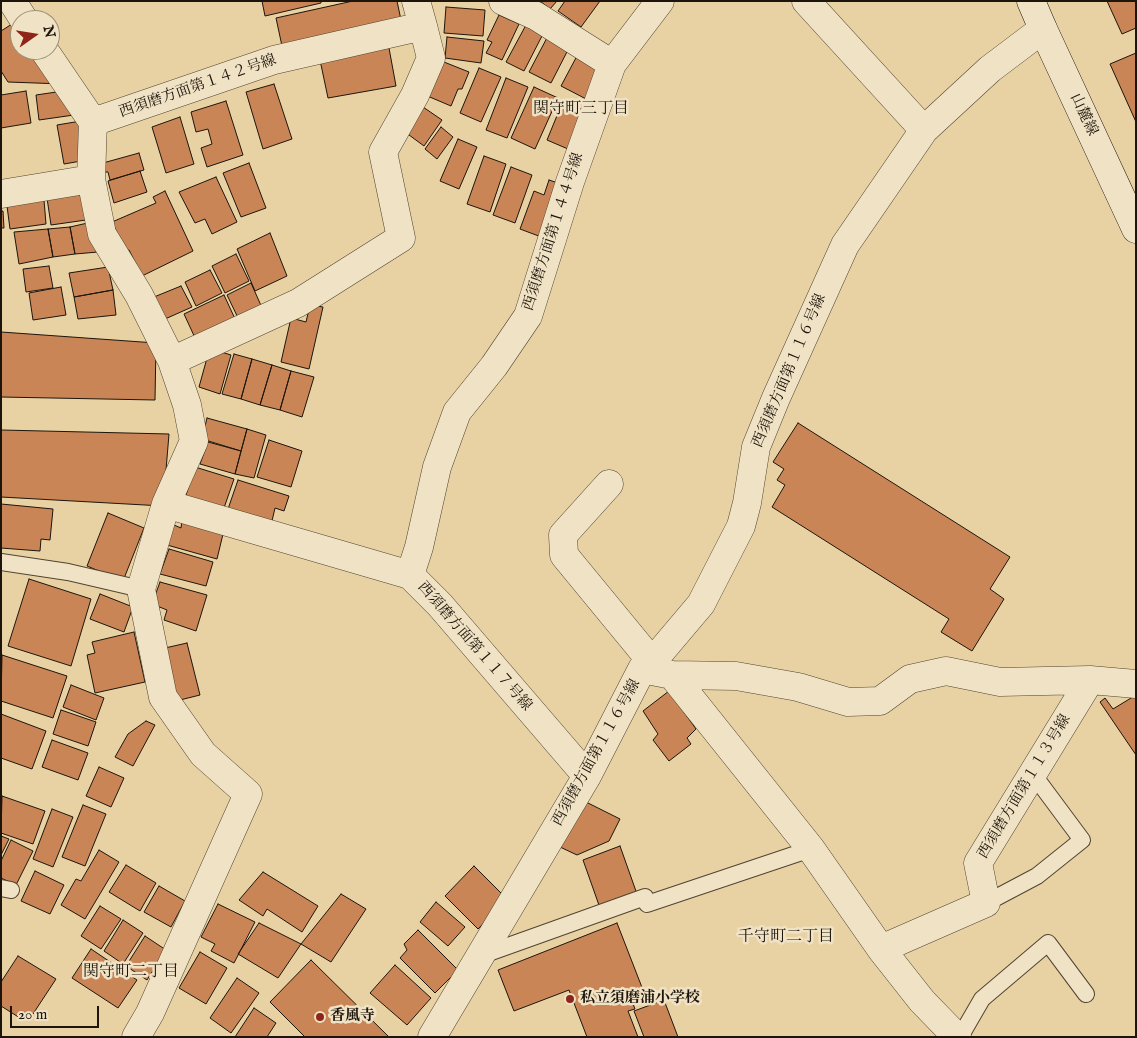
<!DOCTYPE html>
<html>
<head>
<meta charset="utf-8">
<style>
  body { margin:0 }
  #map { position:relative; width:1137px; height:1038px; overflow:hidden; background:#e8d2a4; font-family:"IM FELL English",serif }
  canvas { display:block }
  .frame { position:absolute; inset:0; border:2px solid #1d150c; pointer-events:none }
  .north { position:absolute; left:10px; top:10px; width:50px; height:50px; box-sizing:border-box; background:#f0e2c4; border:1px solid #9c907a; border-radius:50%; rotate:77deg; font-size:14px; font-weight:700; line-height:20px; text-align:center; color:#1d150c }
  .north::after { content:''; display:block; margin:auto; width:18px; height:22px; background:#8f2418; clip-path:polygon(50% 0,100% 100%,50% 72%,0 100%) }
  .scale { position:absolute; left:10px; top:1006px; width:89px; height:22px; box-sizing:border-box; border:2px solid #1d150c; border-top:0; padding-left:6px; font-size:15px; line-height:18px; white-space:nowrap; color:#1d150c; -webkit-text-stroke:4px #f0e2c4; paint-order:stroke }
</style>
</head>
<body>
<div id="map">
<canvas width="1137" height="1038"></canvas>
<div class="frame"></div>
<div class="north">N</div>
<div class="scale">20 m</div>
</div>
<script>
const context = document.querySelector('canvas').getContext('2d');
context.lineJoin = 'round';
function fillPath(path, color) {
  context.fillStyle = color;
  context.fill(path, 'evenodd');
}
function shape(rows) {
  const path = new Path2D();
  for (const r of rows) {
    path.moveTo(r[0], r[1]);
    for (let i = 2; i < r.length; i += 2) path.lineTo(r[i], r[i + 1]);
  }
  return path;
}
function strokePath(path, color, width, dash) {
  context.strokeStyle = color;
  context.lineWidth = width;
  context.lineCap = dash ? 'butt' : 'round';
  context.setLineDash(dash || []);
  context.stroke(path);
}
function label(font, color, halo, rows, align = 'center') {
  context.font = font + ' "IM FELL English","Noto Serif JP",serif';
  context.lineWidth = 5;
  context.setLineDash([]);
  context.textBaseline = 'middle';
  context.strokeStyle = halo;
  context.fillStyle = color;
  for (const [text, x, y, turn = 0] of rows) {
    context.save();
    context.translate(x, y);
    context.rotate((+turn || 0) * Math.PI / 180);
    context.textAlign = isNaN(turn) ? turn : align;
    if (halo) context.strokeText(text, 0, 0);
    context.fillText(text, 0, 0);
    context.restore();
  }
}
const building = shape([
  [262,1,321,1,321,3,265,16,262,1],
  [353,1,397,1,401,20,282,46,276,18,353,1],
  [540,1,557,1,550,9,540,1],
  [565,1,600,1,581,27,558,11,565,1],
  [1107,1,1136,1,1136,28,1122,34,1107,1],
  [446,7,485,10,483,36,444,33,446,7],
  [499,15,519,24,502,60,486,53,492,42,487,40,499,15],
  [12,24,20,38,20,50,27,50,32,58,43,51,63,84,8,82,1,71,1,31,12,24],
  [526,25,543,34,524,71,506,62,526,25],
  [549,34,570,46,551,83,529,72,549,34],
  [447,37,484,41,481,63,445,58,447,37],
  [389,48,396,86,328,98,320,60,389,48],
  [1136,53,1136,122,1110,64,1136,53],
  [578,54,607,69,590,101,561,86,578,54],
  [439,60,469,72,462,89,458,89,451,106,425,95,439,60],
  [479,68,501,77,481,122,460,113,479,68],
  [506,78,528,87,507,138,486,130,506,78],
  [274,84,292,139,263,149,246,92,274,84],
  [534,87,558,98,535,149,511,138,534,87],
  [70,90,74,115,39,120,36,95,70,90],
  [26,91,31,123,1,128,1,95,26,91],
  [226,101,243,155,207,167,201,148,212,144,208,129,196,132,191,112,226,101],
  [563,101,591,113,575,152,547,140,563,101],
  [423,107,442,120,424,146,405,132,423,107],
  [180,117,194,164,166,173,152,127,180,117],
  [81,121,87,160,64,164,57,125,81,121],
  [441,127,453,137,437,159,425,149,441,127],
  [458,139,477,147,459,189,440,181,458,139],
  [139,153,144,170,110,180,108,172,105,172,103,163,139,153],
  [484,156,506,164,490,212,467,204,484,156],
  [249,163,266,208,241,217,223,173,249,163],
  [511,167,532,175,515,223,493,215,511,167],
  [140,171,147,192,114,203,108,181,140,171],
  [216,177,237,222,212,234,205,219,195,223,179,192,216,177],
  [549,180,564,185,544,238,520,229,534,191,544,195,549,180],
  [165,191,193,251,142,276,129,250,126,251,112,222,156,203,153,197,165,191],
  [81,193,86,220,51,225,47,198,81,193],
  [44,200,46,224,10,229,7,206,44,200],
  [1,211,3,211,4,228,1,228,1,211],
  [92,222,98,252,75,254,70,227,92,222],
  [70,227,75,254,53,257,48,229,70,227],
  [48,229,53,257,19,264,14,232,48,229],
  [270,233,287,276,255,291,237,249,270,233],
  [236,254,249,281,225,293,212,266,236,254],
  [49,266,53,288,26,292,23,269,49,266],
  [108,267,113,290,74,297,69,273,108,267],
  [210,270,222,293,196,306,185,282,210,270],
  [251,283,263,310,240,322,227,295,251,283],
  [181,286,192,307,165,319,154,297,181,286],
  [61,287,66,315,33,320,29,293,61,287],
  [113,290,116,315,78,319,74,297,113,290],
  [224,295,236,321,196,340,184,314,224,295],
  [310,305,323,307,309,369,281,362,291,318,306,322,310,305],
  [1,332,156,343,155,400,1,397,1,332],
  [218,351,231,355,220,394,199,387,207,358,218,351],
  [234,354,252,359,241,399,222,394,234,354],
  [252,359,272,365,260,405,241,399,252,359],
  [272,365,291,371,280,410,260,405,272,365],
  [291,371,314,377,302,417,280,410,291,371],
  [207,418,247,429,241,451,202,439,207,418],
  [798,423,1010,557,990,589,1004,599,972,651,941,632,949,619,772,507,785,485,777,480,784,469,773,462,798,423],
  [247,429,266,435,254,478,235,474,247,429],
  [1,430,169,434,163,506,1,497,1,430],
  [269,440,302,451,291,487,257,477,269,440],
  [208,442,241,451,235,474,200,464,208,442],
  [195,467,234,479,224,508,185,498,195,467],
  [238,480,289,496,284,511,275,508,272,521,228,509,238,480],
  [1,504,53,509,50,540,41,539,40,551,1,548,1,504],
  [108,513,144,528,123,581,87,566,108,513],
  [182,520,223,534,217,559,167,545,174,525,181,528,182,520],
  [169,549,213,562,206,586,160,574,169,549],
  [29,579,91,599,71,666,8,646,29,579],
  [160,582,207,595,196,631,164,620,167,610,152,604,160,582],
  [100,594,133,607,124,632,90,619,100,594],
  [134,632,145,682,95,693,87,655,95,653,92,642,134,632],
  [187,643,200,695,176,701,165,648,187,643],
  [2,655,67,676,53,718,1,701,2,655],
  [71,685,104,698,96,720,63,707,71,685],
  [669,691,696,729,687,738,691,744,669,761,653,740,658,734,643,711,669,691],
  [1136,695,1136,755,1100,702,1105,698,1113,709,1136,695],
  [61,710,96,722,88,746,53,734,61,710],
  [1,714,46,731,32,769,1,758,1,714],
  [146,721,155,725,133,766,115,757,128,734,146,721],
  [52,740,88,753,78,780,42,767,52,740],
  [99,767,124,778,111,807,86,796,99,767],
  [2,796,45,811,33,844,1,833,2,796],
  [584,801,620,819,609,841,577,855,560,847,584,801],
  [83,805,106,814,85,866,62,857,83,805],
  [52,809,73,817,53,867,33,859,52,809],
  [1,836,9,839,1,855,1,836],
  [11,840,33,851,16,885,1,878,1,861,11,840],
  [620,846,637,894,600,908,583,860,620,846],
  [99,850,119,862,85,919,61,905,76,879,81,881,99,850],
  [126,865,156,883,140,911,109,892,126,865],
  [474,866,507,899,478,929,445,896,474,866],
  [35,871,64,885,50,914,21,901,35,871],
  [263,872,318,906,302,932,267,909,263,916,239,900,263,872],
  [159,886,185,901,171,927,144,912,159,886],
  [341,894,366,909,331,962,301,944,341,894],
  [436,902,465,927,448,946,420,922,436,902],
  [218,904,255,922,234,963,211,951,215,944,201,937,218,904],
  [100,906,121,919,101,949,81,936,100,906],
  [123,920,143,933,123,964,104,951,123,920],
  [259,923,301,944,278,978,238,954,259,923],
  [617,923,643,990,630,996,635,1009,628,1011,638,1037,587,1037,569,990,514,1011,498,970,617,923],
  [418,930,458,970,435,993,400,958,407,950,404,944,418,930],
  [145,936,166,950,147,980,126,966,145,936],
  [91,949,137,980,118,1008,72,978,91,949],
  [200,952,227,968,206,1004,179,988,200,952],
  [18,956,56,979,31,1017,24,1012,20,1018,1,1006,1,982,18,956],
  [311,960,389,1037,305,1037,270,1002,311,960],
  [395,965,431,998,407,1025,370,993,395,965],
  [237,978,259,993,231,1033,210,1018,237,978],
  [664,1000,678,1037,644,1037,634,1011,664,1000],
  [254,1008,276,1023,267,1037,235,1037,254,1008]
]);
fillPath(building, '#ca8556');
strokePath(building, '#1d150c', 1);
const lane = shape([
  [1,562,68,572,141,589],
  [1,888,11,890],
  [986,903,1037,876,1082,840,1033,774],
  [647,904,811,849],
  [480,956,645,897],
  [960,1037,982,999,1048,943,1086,994]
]);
const street = shape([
  [12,1,24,20],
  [503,1,536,16,612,64],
  [806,1,924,130],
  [44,50,93,122],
  [93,122,91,179,102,234,139,295,172,361,187,405,194,441,166,504,141,589,163,697,203,754,248,794,150,1013,136,1037],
  [93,122,274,60,423,26,416,1],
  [1,194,91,179],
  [172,361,298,303,401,238,383,152,415,95,431,58,423,26],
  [609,484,563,535,564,555,652,662],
  [166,504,410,575,440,605,587,776],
  [410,575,419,547,437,467,457,412,494,366,528,316,570,182,612,64,660,1],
  [642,669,672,675,736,676,798,687,848,702,880,701,910,679,946,671,1000,682,1090,680,1136,684],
  [672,675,811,849,881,949,922,1001,957,1037],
  [881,949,986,903,978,863,1090,680],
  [432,1037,587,776,642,669,652,662,701,604,741,526,747,503,756,447,776,398,845,245,924,130,990,69,1043,29]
]);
const secondary = shape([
  [1031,1,1043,29,1136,229]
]);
strokePath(lane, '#504432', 18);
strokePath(street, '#504432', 29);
strokePath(secondary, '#1d150c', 29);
strokePath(lane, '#f0e2c4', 16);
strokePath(street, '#f0e2c4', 28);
strokePath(secondary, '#f0e2c4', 28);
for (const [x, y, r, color] of [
  [570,999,5,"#8f2418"],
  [320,1017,5,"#8f2418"]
]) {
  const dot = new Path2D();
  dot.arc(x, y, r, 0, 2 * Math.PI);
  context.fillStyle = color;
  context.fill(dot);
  strokePath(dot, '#f0e2c4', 2);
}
label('15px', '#1d150c', '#f0e2c4', [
  ["西須磨方面第１４２号線",198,87,-19],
  ["山麓線",1083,115,65],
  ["西須磨方面第１４４号線",554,232,-72],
  ["西須磨方面第１１６号線",790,371,-67],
  ["西須磨方面第１１７号線",474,647,49],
  ["西須磨方面第１１６号線",597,753,-61],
  ["西須磨方面第１１３号線",1025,787,-59]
]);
label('bold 15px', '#1d150c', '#f0e2c4', [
  ["私立須磨浦小学校",580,999],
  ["香風寺",330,1017]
], 'left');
label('16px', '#1d150c', '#f0e2c4', [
  ["関守町三丁目",581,110],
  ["千守町二丁目",786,938],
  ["関守町二丁目",131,973]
]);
</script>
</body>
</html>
